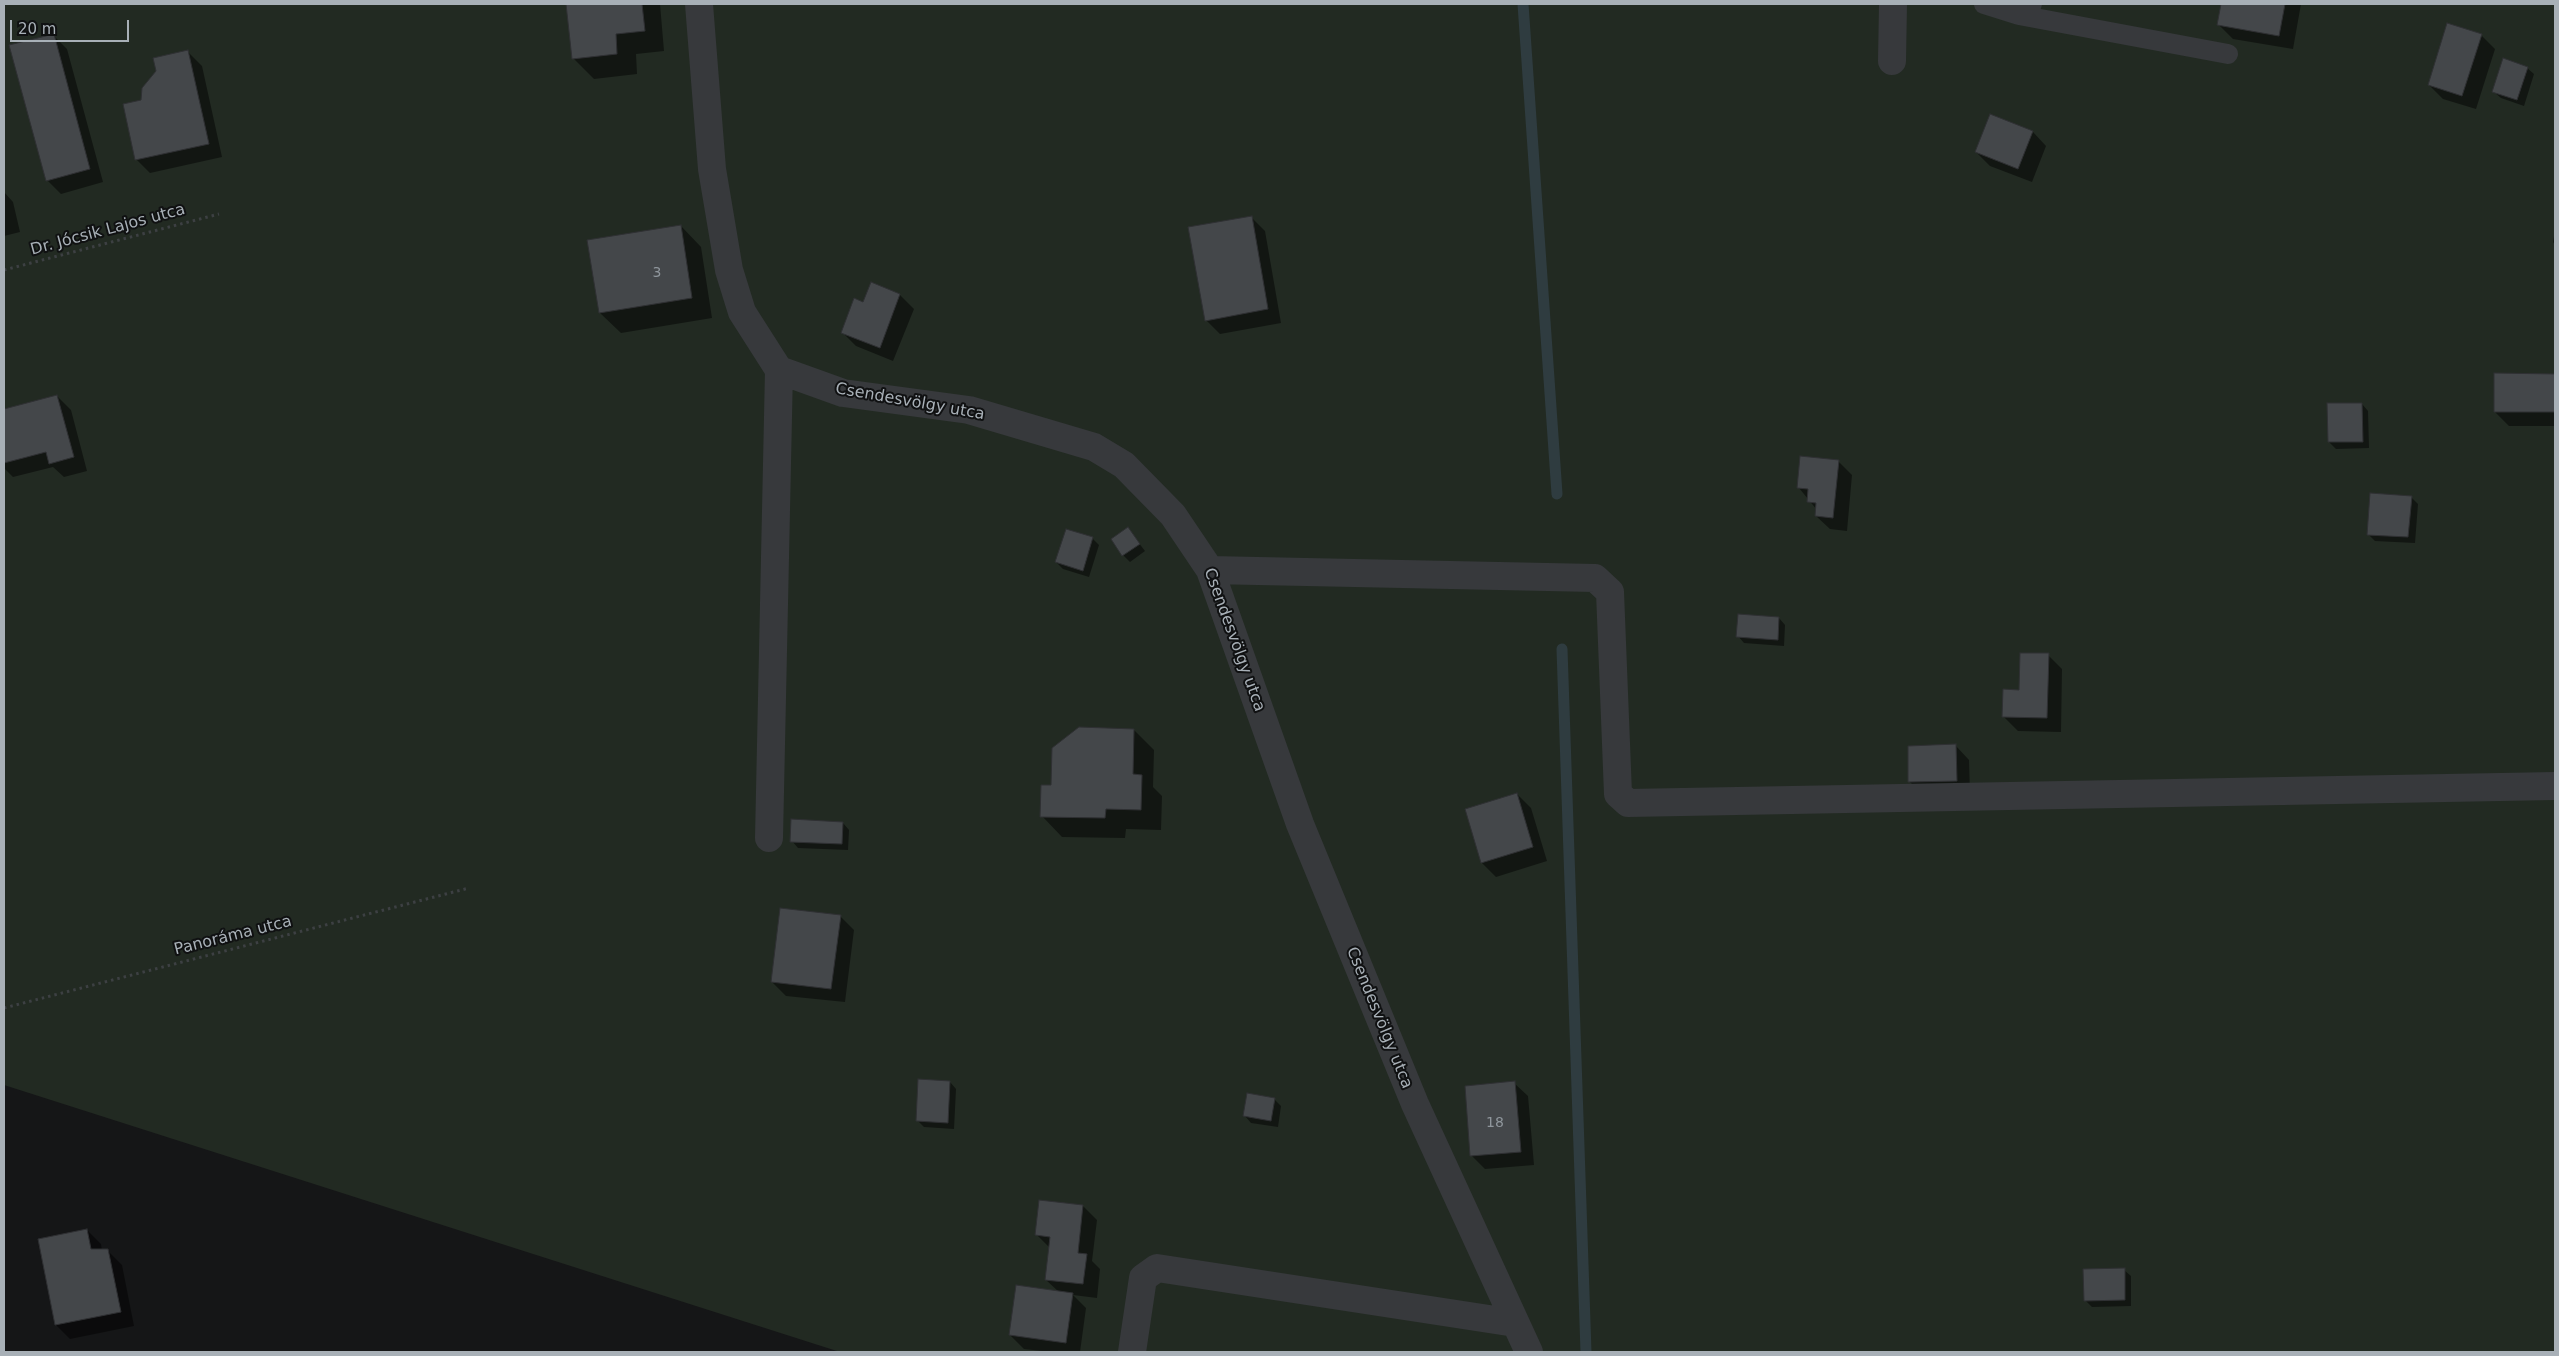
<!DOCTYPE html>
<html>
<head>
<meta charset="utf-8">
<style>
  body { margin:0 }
  #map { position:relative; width:2559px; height:1356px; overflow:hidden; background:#151617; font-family:"DejaVu Sans",sans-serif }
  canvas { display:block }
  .frame { position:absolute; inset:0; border:5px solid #a8b0b7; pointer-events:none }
  .scale { position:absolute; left:10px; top:20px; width:119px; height:22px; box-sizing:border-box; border:2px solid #a8b0b7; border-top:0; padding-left:6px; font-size:15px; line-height:18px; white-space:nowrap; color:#a8b0b7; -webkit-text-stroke:4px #101112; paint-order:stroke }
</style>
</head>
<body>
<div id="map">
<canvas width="2559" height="1356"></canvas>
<div class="frame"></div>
<div class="scale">20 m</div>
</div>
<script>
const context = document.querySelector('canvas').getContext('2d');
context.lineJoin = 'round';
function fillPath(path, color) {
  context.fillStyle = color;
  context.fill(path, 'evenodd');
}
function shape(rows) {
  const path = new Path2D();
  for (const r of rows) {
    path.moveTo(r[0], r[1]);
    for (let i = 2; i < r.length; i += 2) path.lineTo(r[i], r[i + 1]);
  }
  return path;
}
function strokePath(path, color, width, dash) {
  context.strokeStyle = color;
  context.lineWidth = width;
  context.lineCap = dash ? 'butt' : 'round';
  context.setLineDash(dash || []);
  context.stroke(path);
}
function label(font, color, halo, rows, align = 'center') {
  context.font = font + ' "DejaVu Sans",sans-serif';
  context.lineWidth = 4;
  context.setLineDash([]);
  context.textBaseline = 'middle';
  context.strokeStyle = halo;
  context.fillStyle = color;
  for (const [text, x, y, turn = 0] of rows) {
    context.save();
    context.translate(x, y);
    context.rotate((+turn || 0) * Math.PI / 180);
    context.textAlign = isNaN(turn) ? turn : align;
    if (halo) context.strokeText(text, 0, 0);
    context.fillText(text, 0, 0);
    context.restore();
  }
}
fillPath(shape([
  [4,4,2555,4,2555,1352,840,1352,4,1085]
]), '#222a22');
fillPath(shape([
  [568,4,660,4,664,51,636,54,637,74,594,79,573,58],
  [2223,4,2301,4,2293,49,2233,39,2219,25],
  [53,35,67,49,103,182,61,194,47,180],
  [2481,35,2495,49,2476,109,2443,99,2429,85],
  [188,52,202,66,222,157,150,173,136,159,142,101],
  [2527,68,2534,74,2524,106,2501,98,2494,92],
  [1991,116,2033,132,2046,146,2032,182,1990,166,1976,152],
  [4,192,13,202,20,232,4,236],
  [1251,217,1265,231,1281,323,1220,334,1206,320],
  [681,226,701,247,712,318,621,333,600,313],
  [2555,231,2555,245,2553,242],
  [871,284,900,295,914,309,893,361,856,346,842,332,864,303],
  [2495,375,2555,375,2555,426,2509,426,2495,412],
  [57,396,71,410,87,471,64,477,53,467,13,477,4,468,4,411],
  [2362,404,2368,411,2369,448,2336,449,2329,442],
  [1838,461,1852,475,1847,531,1830,529,1816,516,1817,510,1799,488],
  [2411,497,2418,504,2415,543,2375,541,2368,534],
  [1128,529,1145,551,1130,562,1123,555],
  [1092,538,1099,545,1089,577,1063,569,1056,562],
  [1779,618,1785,625,1784,646,1744,643,1738,636],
  [2048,655,2062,669,2061,732,2018,731,2004,717],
  [1134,730,1154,750,1153,787,1162,796,1161,830,1126,829,1125,838,1062,837,1042,816,1053,786],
  [1956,746,1969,760,1970,794,1923,795,1909,781],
  [1517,794,1531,808,1547,861,1496,877,1482,863,1466,809],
  [843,823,849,830,848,850,798,848,792,841],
  [840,916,854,930,845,1002,786,996,772,982],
  [950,1082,956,1089,954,1129,924,1127,917,1120],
  [1514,1083,1528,1096,1534,1165,1485,1169,1471,1155],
  [1274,1099,1281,1106,1278,1127,1251,1123,1245,1116],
  [1083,1206,1097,1220,1092,1261,1100,1269,1097,1298,1073,1295,1086,1308,1080,1352,1051,1352,1024,1349,1010,1335,1059,1292,1046,1280,1050,1248,1036,1234],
  [87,1230,101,1244,102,1251,108,1251,122,1265,134,1326,70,1339,56,1325,39,1240],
  [2124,1270,2131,1276,2131,1306,2092,1307,2085,1300]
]), '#0007');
strokePath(shape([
  [1523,4,1557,494],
  [1562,649,1586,1352]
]), '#2f3c40', 11);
const building = shape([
  [566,4,642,4,645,31,616,34,617,54,572,59,566,4],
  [2221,4,2285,4,2279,36,2217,25,2221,4],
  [2447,23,2482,34,2462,96,2428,85,2447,23],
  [54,34,90,169,46,181,9,45,54,34],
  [188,50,209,144,135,160,123,104,141,100,142,88,156,71,153,58,188,50],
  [2503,58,2528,67,2517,100,2492,92,2503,58],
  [1990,114,2033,131,2018,169,1975,152,1990,114],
  [1252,216,1268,309,1205,321,1188,227,1252,216],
  [681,225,692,298,599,313,587,240,681,225],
  [871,282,900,294,880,348,841,333,854,298,863,302,871,282],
  [2494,373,2555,374,2555,412,2494,412,2494,373],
  [57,395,74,457,49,464,46,452,4,463,4,409,57,395],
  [2327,403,2362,403,2363,442,2328,442,2327,403],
  [1800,456,1839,460,1833,518,1815,516,1816,503,1807,502,1808,489,1797,488,1800,456],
  [2370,493,2412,496,2408,537,2367,535,2370,493],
  [1128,527,1140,544,1122,556,1111,539,1128,527],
  [1066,529,1093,537,1083,571,1055,562,1066,529],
  [1738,614,1779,617,1778,640,1736,637,1738,614],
  [2020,653,2049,653,2047,718,2002,717,2003,689,2019,690,2020,653],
  [1079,727,1134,729,1133,774,1142,775,1141,810,1106,809,1105,818,1040,817,1041,785,1051,785,1052,748,1079,727],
  [1956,744,1957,781,1908,782,1908,746,1956,744],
  [1517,793,1533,847,1481,863,1465,809,1517,793],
  [791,819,843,822,842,844,790,842,791,819],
  [780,908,841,915,831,989,771,982,780,908],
  [918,1079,950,1081,948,1123,916,1121,918,1079],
  [1515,1081,1521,1152,1470,1156,1465,1086,1515,1081],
  [1247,1093,1275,1098,1271,1121,1243,1116,1247,1093],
  [1039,1200,1083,1205,1078,1253,1087,1254,1083,1284,1045,1280,1050,1237,1035,1235,1039,1200],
  [87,1229,91,1249,108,1249,121,1312,55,1325,38,1239,87,1229],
  [2125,1268,2125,1300,2084,1301,2083,1269,2125,1268],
  [1016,1285,1073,1293,1066,1343,1009,1335,1016,1285]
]);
fillPath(building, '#44474a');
strokePath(building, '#2f3033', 1);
strokePath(shape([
  [4,270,219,214],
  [4,1008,469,888]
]), '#3d4043', 3, [2.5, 4]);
strokePath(shape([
  [1984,4,2019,15],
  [2032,4,2019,15,2228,54]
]), '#37393c', 20);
strokePath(shape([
  [699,4,712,169,729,270,742,312,779,370,843,393,969,410,1094,447,1124,465,1173,515,1210,570,1300,824,1415,1104,1529,1352],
  [1892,61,1893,4],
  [1210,570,1595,578,1610,592,1618,794,1628,803,2555,786],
  [769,838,779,370],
  [1132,1352,1143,1278,1157,1268,1515,1323]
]), '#37393c', 28);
label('14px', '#8f969c', null, [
  ["3",657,273],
  ["18",1495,1123]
]);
label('16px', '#a8b0b7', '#101112', [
  ["Dr. Jócsik Lajos utca",108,230,-15],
  ["Csendesvölgy utca",910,402,10],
  ["Csendesvölgy utca",1234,640,70],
  ["Panoráma utca",233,936,-14],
  ["Csendesvölgy utca",1379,1018,68]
]);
</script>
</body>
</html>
